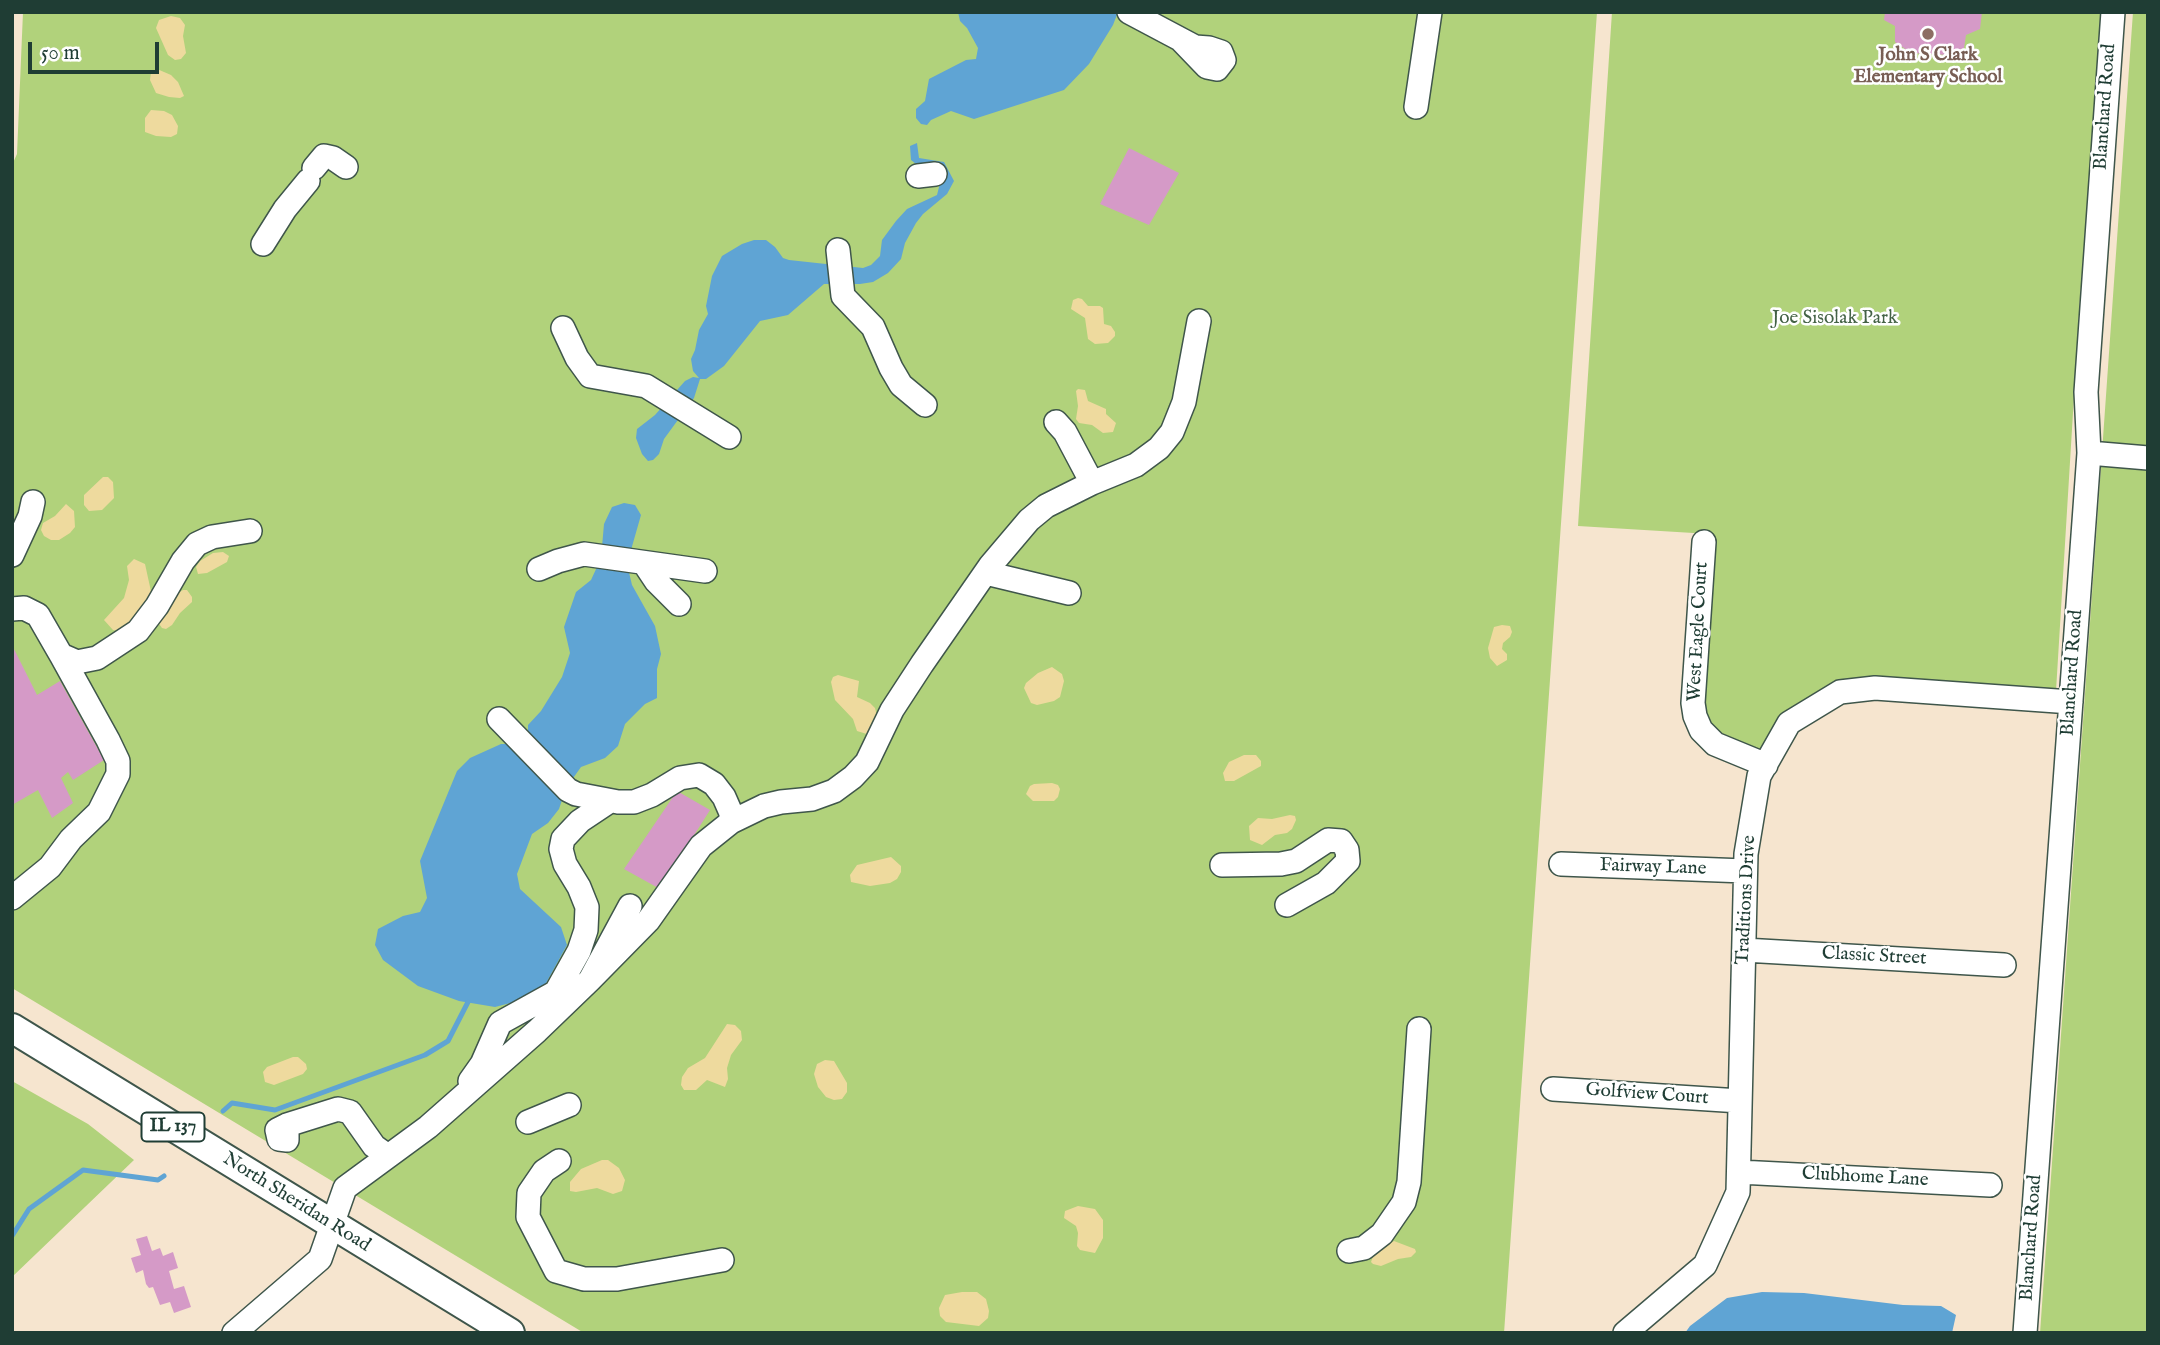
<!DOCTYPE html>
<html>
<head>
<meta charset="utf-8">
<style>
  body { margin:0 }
  #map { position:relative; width:2160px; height:1345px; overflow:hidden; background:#f6e5cf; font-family:"IM FELL English",serif }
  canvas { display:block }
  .frame { position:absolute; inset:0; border:14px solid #1f3d34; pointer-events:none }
  .scale { position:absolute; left:28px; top:42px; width:131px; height:32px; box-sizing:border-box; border:4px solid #1f3d34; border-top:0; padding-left:9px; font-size:21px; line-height:24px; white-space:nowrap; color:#1f3d34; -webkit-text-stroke:5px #fff; paint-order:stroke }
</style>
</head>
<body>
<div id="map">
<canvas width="2160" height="1345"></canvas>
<div class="frame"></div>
<div class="scale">50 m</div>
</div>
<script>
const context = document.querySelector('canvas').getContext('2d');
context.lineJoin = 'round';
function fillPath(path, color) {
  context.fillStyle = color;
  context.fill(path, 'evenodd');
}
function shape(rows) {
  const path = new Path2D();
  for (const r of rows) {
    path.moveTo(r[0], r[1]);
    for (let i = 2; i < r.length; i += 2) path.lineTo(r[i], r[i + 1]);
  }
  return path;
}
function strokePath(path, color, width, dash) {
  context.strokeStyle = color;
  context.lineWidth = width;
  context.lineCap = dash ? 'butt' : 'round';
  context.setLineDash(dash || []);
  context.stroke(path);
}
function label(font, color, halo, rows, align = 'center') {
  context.font = font + ' "IM FELL English",serif';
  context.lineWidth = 5;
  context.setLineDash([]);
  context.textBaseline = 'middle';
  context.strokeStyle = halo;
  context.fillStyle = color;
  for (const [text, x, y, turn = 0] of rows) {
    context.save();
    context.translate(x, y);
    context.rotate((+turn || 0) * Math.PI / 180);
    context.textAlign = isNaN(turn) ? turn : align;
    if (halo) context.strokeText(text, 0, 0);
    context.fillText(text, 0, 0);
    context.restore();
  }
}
fillPath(shape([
  [23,12,1597,12,1504,1333,584,1333,12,988,12,165,17,154],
  [1612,12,2105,12,2080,298,2056,691,1906,678,1832,690,1785,720,1760,751,1722,739,1705,718,1699,697,1710,534,1578,526],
  [2133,12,2148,12,2148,1333,2040,1333],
  [12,1081,88,1124,134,1160,12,1277]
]), '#b1d27b');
fillPath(shape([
  [171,16,180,18,185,25,183,36,186,53,181,59,175,60,168,55,156,28,159,20],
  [157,69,171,75,178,82,184,96,180,98,169,97,156,93,150,80,151,72],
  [151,110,164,111,172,115,178,126,177,134,171,137,156,136,145,132,145,118],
  [1078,298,1082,299,1088,306,1100,306,1103,308,1104,324,1111,326,1115,332,1115,336,1108,343,1095,344,1088,339,1085,318,1071,309,1073,300],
  [1078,389,1085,390,1088,401,1106,409,1106,414,1116,423,1113,432,1103,433,1092,425,1079,423,1076,419,1078,406,1076,391],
  [103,477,108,477,113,482,114,498,102,510,89,511,84,505,84,495],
  [66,504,74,511,75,527,70,533,59,540,51,540,44,536,41,530,43,523,55,516],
  [223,552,229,556,227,562,207,573,198,574,196,567,200,561,213,553],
  [134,559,145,564,152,596,142,615,118,631,113,630,104,620,124,598,129,580,127,566],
  [183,590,187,590,192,597,192,602,180,613,172,625,166,629,162,628,157,621,176,594],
  [1502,625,1510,626,1512,632,1510,637,1503,643,1502,649,1507,654,1507,660,1497,666,1490,658,1488,648,1494,627],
  [1052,667,1062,674,1064,681,1060,697,1054,701,1037,705,1031,703,1024,688,1026,683,1038,673],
  [838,675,859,681,857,697,870,703,875,708,877,716,870,735,857,731,853,719,835,700,831,682,833,677],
  [1244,755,1256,755,1261,761,1261,766,1234,781,1225,781,1223,773,1229,762],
  [1052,783,1058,785,1060,789,1058,797,1054,801,1033,801,1026,794,1030,786,1034,784],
  [1290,815,1295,816,1296,820,1292,829,1287,833,1275,835,1262,845,1250,840,1249,826,1258,818,1272,819],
  [891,857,901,866,901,872,897,879,890,883,870,886,851,882,850,875,857,865],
  [727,1024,735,1025,741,1031,742,1040,731,1055,727,1068,728,1079,725,1087,707,1080,696,1090,684,1090,681,1085,682,1077,688,1068,705,1058],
  [293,1057,298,1057,306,1064,307,1069,303,1074,274,1085,265,1082,263,1072,267,1067],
  [825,1060,834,1061,847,1083,847,1092,842,1099,834,1100,826,1097,818,1087,814,1074,817,1064],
  [602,1160,608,1160,619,1168,625,1180,622,1191,613,1194,597,1188,576,1192,570,1191,570,1182,581,1169],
  [1078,1206,1095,1209,1103,1220,1103,1238,1095,1253,1080,1250,1077,1246,1078,1233,1076,1226,1064,1218,1065,1211],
  [1394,1241,1415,1249,1416,1252,1411,1257,1398,1259,1381,1266,1373,1264,1371,1262,1374,1254],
  [962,1292,977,1292,986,1299,989,1311,988,1318,979,1326,946,1322,940,1316,939,1308,945,1295]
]), '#eeda9e');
fillPath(shape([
  [958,12,1118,12,1113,25,1089,64,1064,90,974,119,951,111,931,120,927,125,921,124,916,118,916,109,925,101,929,79,966,60,976,59,978,48,967,28,960,21],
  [917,143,919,158,944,162,954,181,947,194,923,214,916,223,905,243,901,259,888,273,873,282,860,284,824,284,788,315,760,321,724,366,706,379,700,379,694,398,664,439,659,454,653,460,648,461,642,454,636,438,637,429,655,415,685,381,693,377,699,378,693,371,691,359,695,350,699,330,708,314,706,306,712,276,722,256,742,244,754,240,766,240,775,247,783,258,789,260,863,268,871,265,880,256,882,240,896,221,907,209,937,195,940,183,911,160,910,146],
  [624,503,635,505,641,515,627,564,632,585,655,626,661,654,657,669,657,698,645,704,625,724,618,746,605,758,581,767,566,788,559,809,548,823,532,834,517,874,520,889,561,927,567,945,544,987,522,1000,495,1007,459,1001,418,986,383,960,375,945,378,929,403,916,420,912,427,898,420,861,457,771,470,758,501,744,515,744,528,737,528,725,541,711,562,677,570,653,564,627,576,592,591,580,597,567,602,547,604,524,612,507],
  [1762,1292,1804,1293,1903,1305,1941,1306,1956,1315,1952,1333,1685,1333,1690,1326,1727,1298]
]), '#5fa4d4');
strokePath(shape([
  [223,1111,232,1103,275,1110,425,1055,448,1041,468,1002],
  [12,1236,29,1209,83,1170,158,1180,164,1176]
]), '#5fa4d4', 5);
fillPath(shape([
  [1885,12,1982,12,1980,29,1966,35,1964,48,1948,55,1911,53,1895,42,1895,26,1884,20],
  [1129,148,1179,173,1149,225,1100,204],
  [12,645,37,695,60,681,104,760,73,780,68,772,61,778,73,803,52,818,38,790,12,805],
  [677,791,710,810,660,889,624,869],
  [147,1236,152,1251,160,1248,163,1256,173,1252,178,1268,169,1271,174,1289,184,1286,191,1307,174,1313,170,1302,160,1305,153,1287,149,1288,146,1284,143,1270,136,1273,131,1258,141,1255,136,1239]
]), '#d59ac7');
const minor = shape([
  [1129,12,1195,47,1209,48,1221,52,1224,60,1217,69,1207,67,1181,40],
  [1416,107,1430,12],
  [314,168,324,156,333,158,346,167],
  [918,176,935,174],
  [263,244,285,209,308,181],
  [838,250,843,296,873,327,891,368,901,385,925,405],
  [563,328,577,358,590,376,646,386,729,437],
  [1056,422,1065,432,1092,483],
  [2089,453,2148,458],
  [1704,542,1693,703,1695,716,1701,730,1715,744,1766,765],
  [12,555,30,516,33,502],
  [644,563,656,581,679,604],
  [539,569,558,561,584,554,705,571],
  [986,573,1069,593],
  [12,609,24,608,38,615,61,655,77,662,97,658,138,631,157,606,183,561,197,544,212,537,250,531],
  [499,719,568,790,576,794,618,802,634,802,652,795,680,778,699,775,714,784,724,797,731,813,731,822],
  [1561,864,1745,871],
  [1222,865,1281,864,1296,861,1328,840,1341,841,1347,850,1348,861,1326,883,1287,905],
  [12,898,50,867,71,839,99,812,118,774,118,761,108,740,61,655],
  [1744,950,2004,965],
  [590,980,648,921,701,846,731,822,764,806,781,802,812,799,834,791,853,777,867,762,892,710,922,664,990,566,1029,520,1046,506,1092,483,1136,465,1159,448,1172,432,1184,402,1199,321],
  [470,1081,482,1064,500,1023,556,992,579,951,586,930,587,907,579,887,565,864,561,849,563,839,580,821,610,801],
  [1553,1089,1740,1101],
  [528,1122,569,1105],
  [287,1125,287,1140,279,1139,277,1130,287,1125,338,1109,350,1112,374,1146,388,1156],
  [559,1161,544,1171,529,1193,528,1217,556,1271,584,1279,617,1279,722,1260],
  [1739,1172,1990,1185],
  [1349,1251,1364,1248,1382,1234,1404,1202,1409,1182,1419,1029],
  [234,1333,320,1259,345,1188,428,1127,537,1031,590,980,630,906],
  [1625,1333,1705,1265,1738,1192,1746,854,1759,776,1789,723,1840,692,1875,688,2071,702],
  [2025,1333,2089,453,2086,392,2113,12]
]);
const major = shape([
  [12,1028,510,1333]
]);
strokePath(minor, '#3f564b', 26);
strokePath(major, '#3f564b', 32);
strokePath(minor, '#fff', 23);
strokePath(major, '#fff', 28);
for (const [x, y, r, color] of [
  [1928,34,7,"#8d6e63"]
]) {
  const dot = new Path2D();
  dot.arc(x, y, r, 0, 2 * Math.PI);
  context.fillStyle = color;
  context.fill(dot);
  strokePath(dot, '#fff', 2.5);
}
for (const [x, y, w] of [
  [173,1127,63]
]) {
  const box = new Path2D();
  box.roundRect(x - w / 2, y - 14.5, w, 29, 5);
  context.fillStyle = '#fff';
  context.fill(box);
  strokePath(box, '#1f3d34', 2);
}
label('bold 18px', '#1f3d34', null, [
  ["IL 137",173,1127]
]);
label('bold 19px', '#785e54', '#fff', [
  ["John S Clark",1928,56],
  ["Elementary School",1928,78]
]);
label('19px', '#1f3d34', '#fff', [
  ["Blanchard Road",2106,107,-86],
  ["West Eagle Court",1699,632,-87],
  ["Blanchard Road",2073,673,-86],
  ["Fairway Lane",1653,868,2],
  ["Traditions Drive",1747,900,-87],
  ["Classic Street",1874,957,3],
  ["Golfview Court",1647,1095,4],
  ["Clubhome Lane",1865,1178,3],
  ["North Sheridan Road",296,1203,32],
  ["Blanchard Road",2032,1238,-86]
]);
label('19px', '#446246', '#fff', [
  ["Joe Sisolak Park",1835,319]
]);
</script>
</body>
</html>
